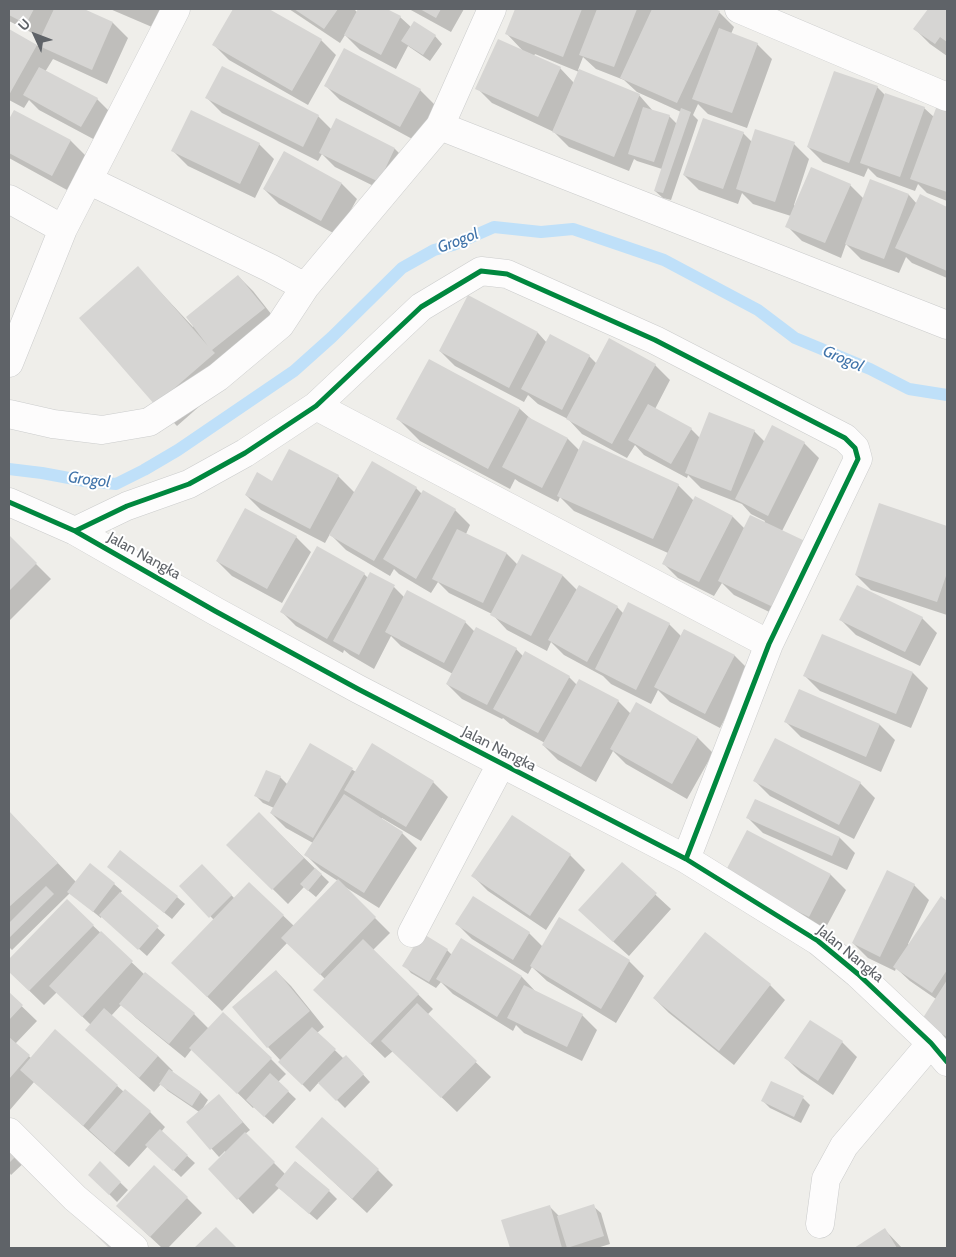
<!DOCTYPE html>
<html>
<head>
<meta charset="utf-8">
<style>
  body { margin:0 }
  #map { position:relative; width:956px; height:1257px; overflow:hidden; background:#efeeea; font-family:Cabin,sans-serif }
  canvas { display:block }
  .frame { position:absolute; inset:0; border:10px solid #5f6368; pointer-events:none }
  .north { position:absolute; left:10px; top:10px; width:50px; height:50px; -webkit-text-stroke:4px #fff; paint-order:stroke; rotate:313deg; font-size:14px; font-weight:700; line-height:20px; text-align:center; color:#5f6368 }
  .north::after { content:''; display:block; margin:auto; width:18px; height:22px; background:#5f6368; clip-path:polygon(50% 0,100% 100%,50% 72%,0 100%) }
</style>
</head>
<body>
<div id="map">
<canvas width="956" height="1257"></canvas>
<div class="frame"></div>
<div class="north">U</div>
</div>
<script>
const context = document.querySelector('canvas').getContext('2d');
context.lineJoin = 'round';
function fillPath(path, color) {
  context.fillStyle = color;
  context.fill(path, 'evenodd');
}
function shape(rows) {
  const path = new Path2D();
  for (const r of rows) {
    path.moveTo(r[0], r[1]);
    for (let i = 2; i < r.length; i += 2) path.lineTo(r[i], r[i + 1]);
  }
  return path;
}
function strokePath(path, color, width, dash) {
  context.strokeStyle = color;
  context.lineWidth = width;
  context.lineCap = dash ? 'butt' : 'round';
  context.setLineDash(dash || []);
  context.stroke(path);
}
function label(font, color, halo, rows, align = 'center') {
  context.font = font + ' Cabin,sans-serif';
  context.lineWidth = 4;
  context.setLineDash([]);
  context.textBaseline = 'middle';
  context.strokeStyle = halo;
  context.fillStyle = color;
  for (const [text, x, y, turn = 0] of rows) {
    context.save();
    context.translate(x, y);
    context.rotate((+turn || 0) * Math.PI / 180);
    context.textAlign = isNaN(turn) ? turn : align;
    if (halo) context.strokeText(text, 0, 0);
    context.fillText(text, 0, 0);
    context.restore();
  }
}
fillPath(shape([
  [9,9,81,9,113,23,128,38,107,84,53,59,45,72,97,99,112,114,97,141,39,110,29,100,24,108,9,100,9,30,38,46,42,38,9,21],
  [110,9,160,9,152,27],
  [235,9,267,9,321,40,336,55,308,105,229,60,214,45],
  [289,9,354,9,357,12,359,9,385,9,400,17,411,27,435,36,442,44,430,61,408,46,396,69,360,50,345,35,340,43],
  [409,9,464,9,451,32],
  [517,9,712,9,719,12,734,27,731,34,757,44,772,59,747,128,708,114,698,104,693,115,698,120,671,200,663,198,655,191,662,169,637,161,634,159,629,171,569,147,554,132,492,103,477,88,524,52,507,34],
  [535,54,579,72,574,83,560,68,534,56],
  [583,57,596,69,624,80,637,92,681,112,677,124,669,116,653,111,639,95,578,70],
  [930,9,947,9,947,56,930,44,915,29],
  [325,85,420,90,435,105,416,141,340,100],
  [877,87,885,95,924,108,934,117,947,104,947,201,927,193,918,184,915,191,877,177,868,168,864,177,823,162,808,147],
  [207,98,318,116,332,130,337,120,395,149,410,164,394,196,335,167,322,154,318,161,222,113],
  [14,111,71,141,86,156,67,190,9,158,9,122],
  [743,133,753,143,794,144,809,159,794,205,795,206,850,185,864,199,871,181,909,195,917,204,921,196,947,208,947,278,912,263,906,257,899,273,861,259,846,244,841,258,802,241,787,226,791,216,753,204,742,193,738,204,699,190,684,175],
  [259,144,274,159,255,198,188,166,173,151],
  [284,152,342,184,357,199,337,235,279,204,264,189],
  [138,268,193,327,238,276,253,291,279,324,235,375,177,426,156,404],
  [468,297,538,333,547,343,551,336,589,356,597,364,655,365,670,380,655,409,691,429,700,438,754,431,765,442,804,443,819,458,782,531,788,621,734,595,722,583,714,596,678,578,663,563,668,553,574,511,560,497,558,502,519,482,515,479,510,489,420,441,398,419,429,361,520,409,532,420,568,439,580,451,678,485,694,501,733,517,744,528,764,523,765,521,751,514,742,504,701,488,688,475,687,478,644,455,635,445,627,458,582,434,568,419,538,404,528,395,524,402,455,366,440,351],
  [372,463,416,488,422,494,424,492,455,510,470,525,466,534,507,554,518,565,563,576,577,590,579,586,617,607,624,614,669,624,681,636,684,630,735,656,750,671,720,728,670,702,658,690,651,704,611,684,603,676,564,655,551,642,547,651,507,630,492,614,449,593,438,582,431,593,399,574,394,569,390,576,346,550,330,534,325,543,261,510,246,495,273,482,338,476,355,493],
  [880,504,947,527,947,615,871,590,856,575],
  [9,537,51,579,9,621],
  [296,537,311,552,282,603,232,576,217,561],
  [364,574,368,578,370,574,394,587,404,597,465,622,475,632,516,649,523,656,569,677,577,685,618,701,631,714,637,704,698,738,713,753,687,799,626,764,613,751,596,782,558,760,543,745,545,743,510,724,503,718,502,719,462,699,447,684,453,674,401,646,391,636,374,669,350,655,344,650,343,653,296,626,281,611],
  [922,618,937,633,920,666,856,635,841,620],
  [913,673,928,688,911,728,820,691,805,676],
  [799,690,880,725,895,740,881,772,801,737,786,722],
  [311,745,356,772,433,782,448,797,421,841,382,818,381,820,402,833,417,848,379,908,342,885,390,933,373,950,433,1009,427,1015,491,1077,457,1112,393,1051,385,1058,330,1005,325,979,288,942,222,1011,188,978,214,920,181,886,202,865,235,899,249,883,294,926,338,881,321,870,306,855,313,843,286,828,271,813,274,808,263,803,256,796,280,777,288,785],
  [755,781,860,783,875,798,854,839,770,796],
  [756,800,840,838,855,853,847,870,763,833,748,818],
  [9,812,76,882,114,884,122,891,120,894,165,935,147,956,102,916,101,918,70,893,12,950,9,947],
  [259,814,329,882,316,897,304,887,288,904,228,845],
  [513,817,570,855,585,870,546,930,488,891,473,876],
  [748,832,831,875,846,890,824,931,741,889],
  [622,864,671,909,629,956,595,925],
  [108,867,177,897,185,904,172,919],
  [914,885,929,900,908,944,909,945,941,898,947,902,947,1042,938,1036,936,999,910,981,896,968,895,971,868,958,853,943],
  [67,901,145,975,194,1014,209,1029,271,1059,286,1074,278,1082,296,1099,273,1124,254,1107,253,1108,192,1049,185,1058,136,1018,122,1004,111,1016,158,1056,173,1071,172,1072,201,1093,208,1100,203,1108,226,1103,250,1130,245,1134,285,1174,296,1162,329,1191,337,1199,317,1220,279,1188,253,1214,210,1169,226,1153,225,1151,219,1157,188,1122,199,1112,168,1091,161,1084,154,1092,86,1030,91,1025,57,992,44,1005,9,971,9,960],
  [457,924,529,933,543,947,629,961,644,976,616,1023,547,981,532,967,528,974,472,939],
  [422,935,447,950,452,955,462,940,522,977,537,993,582,1015,597,1030,582,1061,524,1033,516,1025,513,1031,453,994,441,982,436,988,411,973,404,965],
  [276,971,291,986,324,1027,317,1033,343,1058,346,1056,370,1082,345,1108,319,1082,310,1092,280,1062,281,1061,268,1047],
  [770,985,785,1000,734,1065,669,1013,654,998],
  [9,994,37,1021,15,1044,31,1058,55,1031,124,1092,150,1112,165,1127,161,1132,195,1163,181,1177,148,1146,129,1167,34,1082,9,1111],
  [810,1022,842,1042,857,1057,833,1095,801,1073,786,1058],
  [803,1098,810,1105,801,1123,770,1108,763,1101],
  [9,1136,29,1158,11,1175,9,1172],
  [296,1147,378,1170,393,1185,367,1213],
  [100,1163,128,1190,117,1202,90,1175],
  [187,1198,202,1213,168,1248,162,1248,133,1221],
  [549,1206,560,1217,593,1206,601,1213,610,1244,597,1248,511,1248,503,1221],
  [885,1230,902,1248,856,1248]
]), '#0003');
strokePath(shape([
  [9,469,42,473,85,481,116,484,144,470,178,450,294,371,332,337,402,268,434,250,453,245,494,227,541,232,573,229,664,260,758,310,795,338,870,369,909,389,947,395]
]), '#bfe0f9', 12);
fillPath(shape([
  [9,9,34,9,26,24,9,15],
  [54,9,84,9,113,22,92,70,37,45],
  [233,9,269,9,322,39,292,91,212,45],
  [294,9,338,9,324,29],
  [358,9,387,9,401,16,381,55,344,35],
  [420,9,441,9,436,18],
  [515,9,582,9,563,57,505,34],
  [597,9,637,9,614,67,579,55],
  [652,9,715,9,720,11,677,103,620,78],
  [928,9,947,9,947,42,940,37,935,44,913,29],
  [414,21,436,35,423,55,401,41],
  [719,28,758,43,732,113,692,99],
  [9,29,37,45,9,95],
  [498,39,561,67,538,117,475,89],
  [344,48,421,89,400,127,324,86],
  [222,66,319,115,303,147,205,98],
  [39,67,98,98,81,127,23,95],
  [579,69,640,94,614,157,552,132],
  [834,71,878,86,849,163,807,147],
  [885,93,925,107,900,177,860,163],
  [939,100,947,102,947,192,910,179],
  [643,107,670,115,654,162,628,154],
  [681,108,691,112,663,193,654,191],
  [14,110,71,140,52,176,9,153,9,119],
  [191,110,260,143,240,184,171,151],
  [336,118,395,148,379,182,319,153],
  [703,118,744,132,723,189,683,175],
  [755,129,795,142,775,202,736,189],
  [284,151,342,183,321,221,263,189],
  [811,167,851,184,825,243,785,227],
  [870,179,909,194,884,259,845,244],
  [920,194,947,207,947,271,895,248],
  [138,266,208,346,186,317,238,275,265,308,212,350,215,353,155,405,79,318],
  [468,295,538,332,509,388,439,351],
  [550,334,590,355,562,410,521,389],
  [609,338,656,364,612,444,566,419],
  [429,359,520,408,488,469,396,419],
  [648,404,692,428,671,464,628,440],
  [709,412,755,430,731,491,685,473],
  [528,417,568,438,542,488,502,467],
  [772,425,805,442,768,516,735,499],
  [583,440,679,484,653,539,557,496],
  [289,449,339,475,310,529,245,495,257,472,272,481],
  [372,461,417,487,374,561,329,535],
  [423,490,456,509,416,579,383,559],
  [695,496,733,516,699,582,662,564],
  [879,503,947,526,947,573,937,602,855,575],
  [245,508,297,536,267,589,216,561],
  [750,515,805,541,773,607,718,581],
  [457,529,507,553,483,603,432,579],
  [9,535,37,563,9,591],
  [317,546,365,573,327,639,280,612],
  [522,554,563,575,531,636,490,615],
  [370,572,395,585,359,655,333,641],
  [579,585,618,606,587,662,548,640],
  [857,585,923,617,905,652,839,620],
  [407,590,466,621,444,663,385,632],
  [628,602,670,623,636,690,595,669],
  [476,627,517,648,487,705,446,684],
  [684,629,735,655,705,714,654,687],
  [822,634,913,672,896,714,803,676],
  [525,651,570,676,538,733,493,709],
  [579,679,619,700,581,767,542,745],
  [799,689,880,724,866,757,784,722],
  [636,702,698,737,672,784,610,749],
  [775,738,861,782,839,825,753,781],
  [310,743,353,768,313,838,270,813],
  [372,743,434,781,406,827,344,790],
  [266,770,281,776,269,802,254,796],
  [344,794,403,832,364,893,304,855],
  [755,799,840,837,832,856,746,818],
  [9,811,58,863,9,907],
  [259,812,304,858,272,890,226,845],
  [512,815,571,854,530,916,471,876],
  [747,830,831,874,809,917,724,874],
  [120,850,178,896,164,913,107,867],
  [622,862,657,893,613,942,578,910],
  [90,863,115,883,93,912,67,892],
  [202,864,232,895,209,918,179,886],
  [315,868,322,874,308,891,300,884],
  [887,870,915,884,880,957,852,943],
  [338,879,376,917,320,975,281,938],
  [249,882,284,915,207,997,171,963],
  [46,886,54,894,9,938,9,923],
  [120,892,159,926,138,950,99,915],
  [473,896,530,932,513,960,455,924],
  [941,896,947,901,947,970,932,993,893,967],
  [67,899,94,925,29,991,9,972,9,959],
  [559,917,630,960,601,1009,530,966],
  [101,931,133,961,82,1017,49,986],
  [705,932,771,984,719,1051,653,998],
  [422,933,448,949,429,982,402,966],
  [461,938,522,976,497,1017,436,979],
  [363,939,419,994,370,1044,313,990],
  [276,970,310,1011,267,1048,232,1007],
  [145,972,195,1013,169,1044,119,1004],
  [947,980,947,1037,921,1021],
  [524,985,583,1014,567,1047,507,1018],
  [9,992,23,1005,9,1020],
  [417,1003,477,1061,441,1098,381,1041],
  [104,1008,158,1056,139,1078,85,1030],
  [223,1012,272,1058,237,1094,189,1048],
  [810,1020,843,1041,818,1081,784,1058],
  [312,1027,336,1049,302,1085,278,1062],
  [55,1029,118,1085,83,1126,20,1070],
  [9,1037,30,1055,9,1079],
  [346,1055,364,1074,336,1101,318,1083],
  [169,1069,201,1092,192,1106,159,1084],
  [270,1073,289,1091,264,1117,246,1100],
  [771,1081,804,1096,794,1117,761,1101],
  [125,1089,151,1111,114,1153,89,1130],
  [219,1094,243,1122,210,1150,186,1122],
  [322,1117,379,1169,352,1199,295,1147],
  [160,1129,188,1155,173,1171,145,1145],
  [245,1132,275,1162,237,1200,208,1169],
  [9,1135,22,1150,9,1163],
  [100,1161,121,1182,109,1195,88,1175],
  [295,1161,330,1190,309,1214,275,1185],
  [154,1165,188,1197,150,1237,116,1206],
  [594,1204,604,1236,567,1248,557,1216],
  [550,1205,562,1248,510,1248,501,1220],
  [216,1227,237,1248,194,1248],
  [102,1228,115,1240,109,1248,96,1235],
  [885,1228,897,1248,854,1248]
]), '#d6d5d3');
const minor = shape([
  [739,9,947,97],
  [440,126,947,325],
  [88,180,270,268,305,287,440,126,492,9],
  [9,199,63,229],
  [9,363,63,229,176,9],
  [316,406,769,644],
  [9,414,53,424,102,430,149,422,218,377,280,325,305,287],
  [9,502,75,531,215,611,358,689,686,859,818,941,858,974,931,1043,947,1062],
  [75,531,127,506,189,484,245,453,316,406,421,307,481,271,507,274,655,340,845,438,855,448,858,459,769,644,686,859],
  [412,933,501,764],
  [9,1132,75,1198,134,1248],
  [820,1224,826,1179,844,1146,931,1043]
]);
strokePath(minor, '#cbcccc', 29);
strokePath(minor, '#fdfcfc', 28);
strokePath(shape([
  [9,502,75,531,215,611,358,689,686,859,818,941,858,974,931,1043,947,1062],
  [75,531,127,506,189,484,245,453,316,406,421,307,481,271,507,274,655,340,845,438,855,448,858,459,769,644,686,859]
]), '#00873e', 5);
label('15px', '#5f6368', '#fff', [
  ["Jalan Nangka",144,556,29],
  ["Jalan Nangka",499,749,27],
  ["Jalan Nangka",850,954,39]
]);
label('italic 16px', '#4174aa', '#fff', [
  ["Grogol",458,241,-21],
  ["Grogol",843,359,24],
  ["Grogol",89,480,7]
]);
</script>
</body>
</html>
